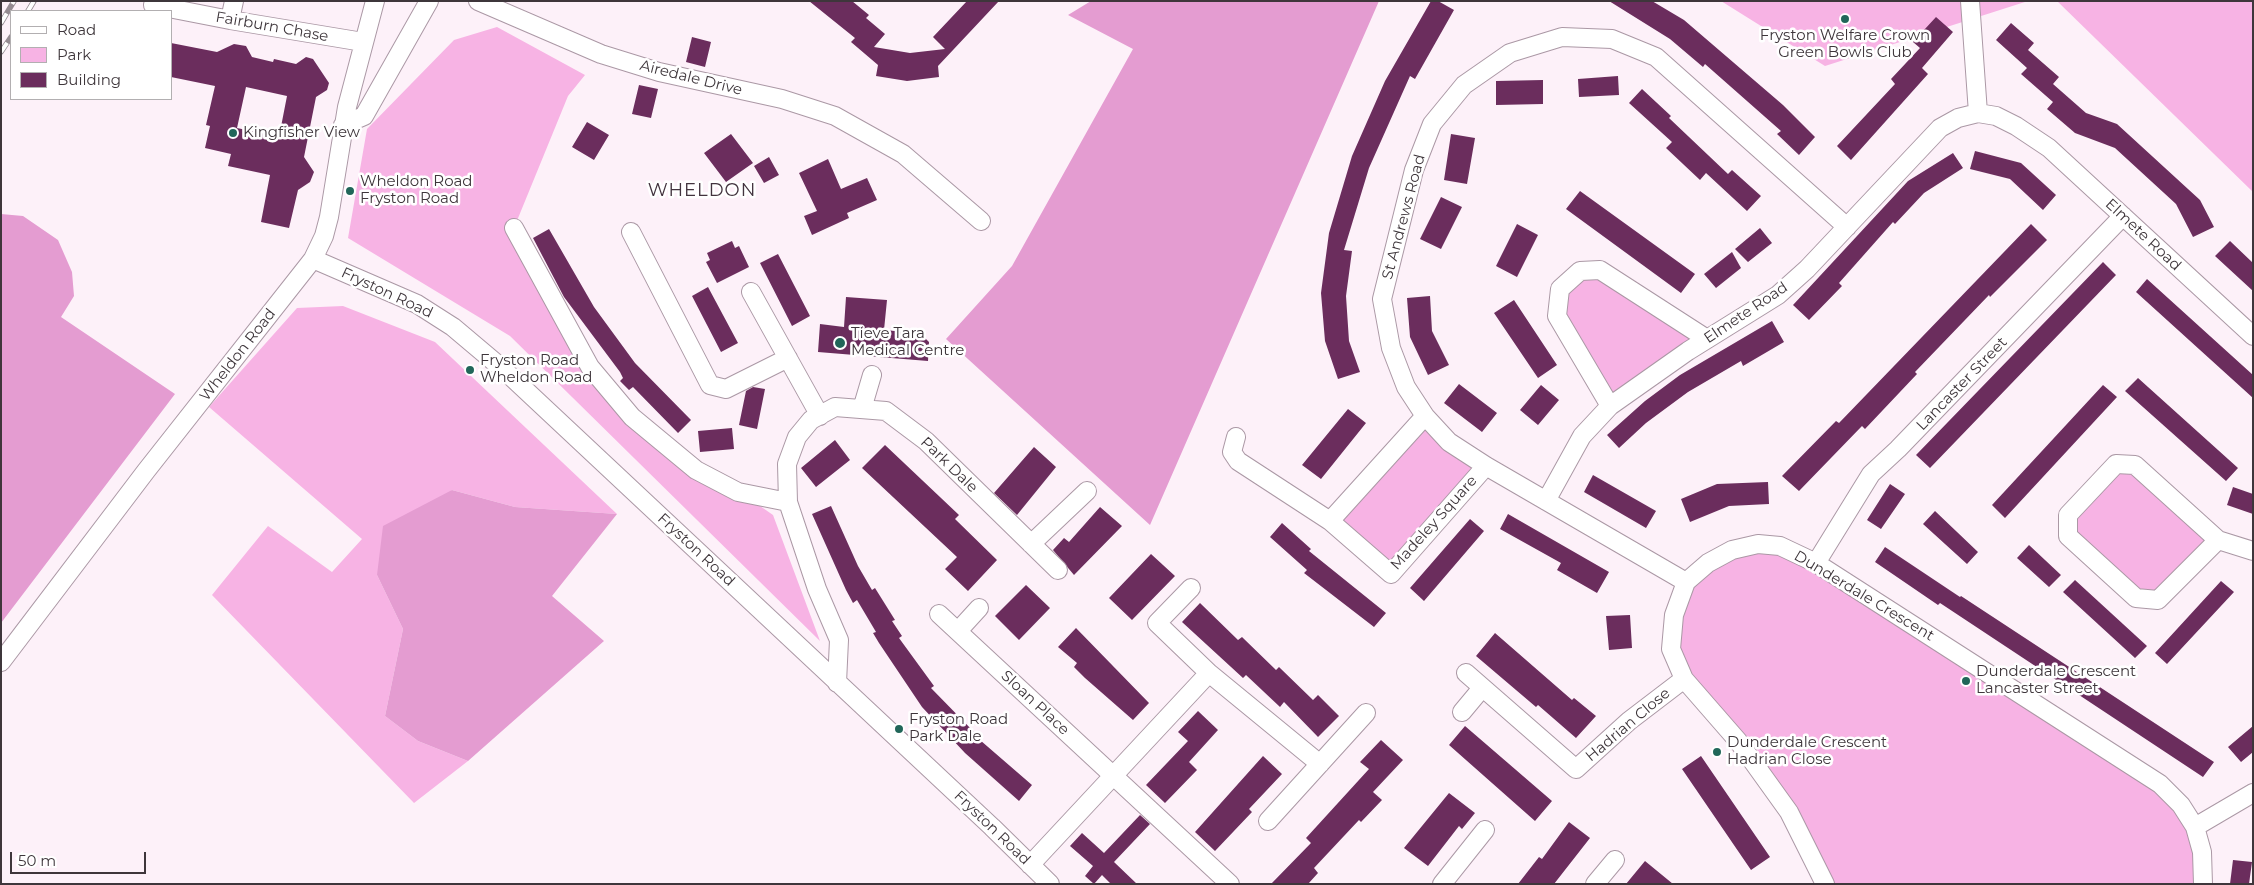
<!DOCTYPE html>
<html>
<head>
<meta charset="utf-8">
<style>
  body { margin:0 }
  #map { position:relative; width:2254px; height:885px; overflow:hidden; background:#fdf1f9; font-family:Montserrat,sans-serif }
  canvas { display:block }
  .frame { position:absolute; inset:0; border:2px solid #3e363b; pointer-events:none }
  .legend { position:absolute; left:10px; top:10px; width:162px; height:90px; box-sizing:border-box; background:#fff; border:1px solid #b2afb1; margin:0; padding:6px 9px; list-style:none; font-size:15px; color:#3e363b }
  .legend li { display:flex; align-items:center; gap:10px; height:25px }
  .legend b { width:25px; border:1px solid #b2afb1 }
  .scale { position:absolute; left:10px; top:852px; width:136px; height:22px; box-sizing:border-box; border:2px solid #3e363b; border-top:0; padding-left:6px; font-size:15px; line-height:18px; white-space:nowrap; color:#3e363b; -webkit-text-stroke:4px #fff; paint-order:stroke }
</style>
</head>
<body>
<div id="map">
<canvas width="2254" height="885"></canvas>
<div class="frame"></div>
<ul class="legend">
<li><b style="height:6px;background:#fff"></b>Road</li>
<li><b style="height:14px;background:#f7b3e4"></b>Park</li>
<li><b style="height:14px;background:#6b2d5d"></b>Building</li>
</ul>
<div class="scale">50 m</div>
</div>
<script>
const context = document.querySelector('canvas').getContext('2d');
context.lineJoin = 'round';
function fillPath(path, color) {
  context.fillStyle = color;
  context.fill(path, 'evenodd');
}
function shape(rows) {
  const path = new Path2D();
  for (const r of rows) {
    path.moveTo(r[0], r[1]);
    for (let i = 2; i < r.length; i += 2) path.lineTo(r[i], r[i + 1]);
  }
  return path;
}
function strokePath(path, color, width, dash) {
  context.strokeStyle = color;
  context.lineWidth = width;
  context.lineCap = dash ? 'butt' : 'round';
  context.setLineDash(dash || []);
  context.stroke(path);
}
function label(font, color, halo, rows, align = 'center') {
  context.font = font + ' Montserrat,sans-serif';
  context.lineWidth = 5;
  context.setLineDash([]);
  context.textBaseline = 'middle';
  context.strokeStyle = halo;
  context.fillStyle = color;
  for (const [text, x, y, turn = 0] of rows) {
    context.save();
    context.translate(x, y);
    context.rotate((+turn || 0) * Math.PI / 180);
    context.textAlign = isNaN(turn) ? turn : align;
    if (halo) context.strokeText(text, 0, 0);
    context.fillText(text, 0, 0);
    context.restore();
  }
}
fillPath(shape([
  [1721,1,2028,1,1825,66],
  [2057,1,2253,1,2253,192],
  [497,27,585,75,568,96,514,228,590,367,632,417,773,515,820,641,510,336,348,238,367,129,454,40],
  [1600,270,1707,339,1610,406,1557,316,1560,289],
  [343,306,435,342,617,514,515,507,452,490,377,575,403,629,385,716,418,741,468,761,414,803,212,595,268,526,332,572,362,539,209,407,297,308],
  [1425,416,1486,466,1391,574,1330,521],
  [2116,464,2135,465,2218,540,2158,600,2136,598,2068,536,2068,515],
  [1780,546,2181,805,2203,884,1825,884,1821,872,1684,679,1674,615,1708,563]
]), '#f7b3e4');
fillPath(shape([
  [1091,1,1379,1,1150,525,946,339,1012,266,1133,49,1068,15],
  [1,214,23,216,58,240,72,272,74,296,61,317,175,394,1,623],
  [452,490,515,507,617,514,552,596,604,641,468,761,418,741,385,716,403,629,377,575,383,526]
]), '#e49cd1');
fillPath(shape([
  [809,1,852,1,869,15,866,18,885,34,874,47,910,53,945,49,933,37,967,1,999,1,938,66,939,77,907,81,876,76,878,65,851,42,855,38],
  [1431,1,1438,1,1454,10,1415,79,1410,76,1369,168,1344,250,1352,251,1346,296,1349,341,1360,372,1338,379,1325,341,1321,293,1329,233,1352,156,1385,81],
  [1609,1,1652,1,1684,20,1783,105,1815,137,1799,155,1777,134,1781,131,1705,64,1703,67,1670,39],
  [1936,17,1953,32,1922,68,1928,74,1851,160,1837,146,1895,84,1891,79,1920,48,1913,42],
  [2011,23,2034,43,2028,50,2059,77,2053,84,2086,113,2117,124,2200,200,2214,227,2193,237,2176,204,2115,148,2075,133,2047,109,2053,102,2021,74,2027,68,1996,40],
  [692,37,711,42,705,67,686,62],
  [171,43,217,52,234,44,246,46,252,57,273,62,274,59,296,64,306,57,313,59,329,83,327,90,316,97,304,157,314,172,310,182,298,190,289,228,261,222,270,175,228,166,231,154,205,148,210,126,206,125,215,86,171,77],
  [246,87,287,96,279,137,237,128],
  [1618,76,1619,95,1579,97,1578,79],
  [1543,80,1543,104,1496,105,1496,81],
  [639,85,658,89,651,118,632,114],
  [1642,89,1671,116,1669,118,1728,174,1732,170,1761,196,1747,211,1706,173,1700,180,1666,148,1672,142,1629,103],
  [587,122,609,135,594,160,572,147],
  [731,134,753,163,726,182,704,153],
  [1451,134,1475,138,1467,184,1444,180],
  [1975,151,2021,163,2056,195,2043,210,2010,179,1970,169],
  [1953,153,1963,168,1924,193,1895,224,1893,222,1839,283,1842,286,1809,320,1793,305,1908,181],
  [769,157,779,175,764,183,754,166],
  [828,159,841,189,867,178,877,200,847,213,849,218,812,235,804,216,817,211,799,173],
  [1580,191,1695,274,1681,293,1566,209],
  [1441,197,1462,207,1441,249,1420,239],
  [1517,224,1538,235,1517,277,1496,266],
  [2031,224,2047,240,1990,297,1989,295,1915,372,1917,374,1865,429,1862,426,1799,491,1782,476,1836,421,1839,423],
  [1760,228,1772,243,1748,262,1735,249],
  [549,229,594,307,635,363,691,420,678,433,633,387,629,390,620,381,623,378,620,372,564,297,533,238],
  [732,241,735,248,739,246,749,267,717,283,706,262,710,260,707,253],
  [2230,241,2253,263,2253,291,2215,256],
  [1732,252,1741,268,1716,288,1704,274],
  [778,254,810,316,792,326,760,263],
  [2103,262,2116,275,1930,468,1916,455],
  [2147,279,2253,375,2253,398,2136,292],
  [708,287,738,343,721,352,692,296],
  [1430,296,1432,331,1449,365,1428,375,1410,337,1407,298],
  [846,297,887,300,884,330,920,333,929,342,928,361,818,352,820,324,844,327],
  [1514,300,1557,365,1538,378,1494,313],
  [1772,321,1784,342,1743,366,1741,361,1688,392,1646,423,1619,448,1607,435,1645,401,1680,375],
  [2138,378,2238,468,2226,481,2125,391],
  [1459,384,1497,413,1482,432,1444,403],
  [1541,385,1559,400,1538,425,1520,410],
  [2103,385,2117,397,2005,518,1992,505],
  [753,387,765,389,757,429,739,425,746,391],
  [1348,409,1366,423,1321,479,1302,465],
  [732,428,734,449,700,452,698,431],
  [835,440,850,460,816,487,801,468],
  [885,445,959,515,955,519,997,560,968,591,945,569,957,557,862,468],
  [1034,447,1056,467,1017,515,994,493],
  [1593,475,1656,511,1646,528,1584,492],
  [1768,482,1769,504,1729,506,1690,522,1681,499,1717,484],
  [1890,484,1905,494,1881,529,1867,520],
  [2233,487,2253,494,2253,514,2227,505],
  [831,506,858,566,872,590,875,588,895,620,892,621,902,636,899,638,934,686,931,688,974,732,973,734,1032,785,1019,801,965,753,922,707,879,643,873,633,876,632,857,600,853,603,846,590,812,514],
  [1100,507,1122,526,1074,575,1053,550,1064,538,1069,542],
  [1935,511,1978,552,1967,564,1923,524],
  [1508,514,1609,572,1597,593,1557,570,1561,563,1500,529],
  [1470,519,1484,531,1424,601,1410,588],
  [1282,523,1311,549,1309,551,1386,613,1374,627,1304,573,1307,570,1270,537],
  [2029,545,2061,575,2049,587,2017,558],
  [1885,547,1960,597,1961,596,2214,762,2203,777,1940,603,1938,605,1875,562],
  [1151,554,1175,576,1132,620,1109,598],
  [2075,580,2147,646,2135,658,2063,592],
  [2221,581,2234,592,2167,664,2155,653],
  [1026,585,1050,608,1019,640,995,616],
  [1200,603,1238,640,1242,637,1276,670,1279,667,1313,700,1318,695,1339,716,1318,737,1284,702,1280,707,1246,675,1243,678,1182,622],
  [1630,615,1632,648,1609,650,1606,616],
  [1076,628,1149,703,1133,720,1085,678,1074,667,1077,663,1058,647],
  [1495,633,1572,700,1574,698,1596,716,1576,738,1538,705,1536,707,1476,656],
  [1198,711,1218,730,1189,762,1197,770,1165,803,1146,785,1188,741,1178,732],
  [1465,726,1552,801,1535,821,1449,745],
  [2253,726,2253,752,2241,762,2228,747],
  [1381,740,1403,760,1373,792,1382,800,1361,822,1359,820,1314,868,1318,873,1308,884,1271,884,1311,843,1306,838,1369,769,1360,762],
  [1263,756,1282,774,1249,809,1252,812,1215,851,1195,832],
  [1701,756,1770,857,1751,870,1682,769],
  [1449,793,1475,813,1462,829,1459,826,1428,866,1404,848],
  [1140,815,1150,824,1114,862,1137,884,1111,884,1102,875,1094,884,1085,876,1093,866,1070,846,1082,833,1104,853],
  [1569,822,1590,838,1554,884,1518,884,1539,857,1542,859],
  [2233,860,2252,862,2249,884,2230,884],
  [1645,861,1673,884,1626,884]
]), '#6b2d5d');
const minor = shape([
  [478,1,601,54,659,72,782,99,835,116,903,154,981,221],
  [1970,1,1978,113],
  [153,5,230,20,363,42],
  [230,20,234,1],
  [343,125,364,116,429,1],
  [514,228,590,367,632,417,696,470,738,492,788,502],
  [631,232,710,385,726,389,788,358],
  [313,259,417,304,453,327,504,370,992,827,1050,884],
  [751,292,820,416],
  [1610,406,1557,316,1560,289,1580,271,1600,270,1707,339],
  [862,409,872,375],
  [1425,416,1330,521,1391,574,1486,466],
  [1236,437,1232,452,1238,461,1330,521],
  [1546,501,1582,436,1610,406,1688,351,1778,295,1807,269,1940,128,1958,118,1978,113,1996,116,2016,126,2049,148,2253,336],
  [2218,540,2158,600,2136,598,2068,536,2068,515,2116,464,2135,465,2218,540,2253,551],
  [1031,544,1087,491],
  [1816,563,1871,474,1898,449,2123,216],
  [1686,582,1486,466,1449,442,1425,416,1406,387,1391,348,1382,299,1414,170,1432,124,1464,85,1510,53,1562,37,1612,39,1656,57,1847,227],
  [1191,588,1157,623,1209,673,1320,764],
  [939,614,1230,884],
  [958,631,979,608],
  [1,662,146,471,313,259,324,236,329,217,347,107,375,1],
  [1466,673,1576,769,1629,721,1684,679],
  [837,683,839,640,817,589,788,502,787,464,797,437,811,420,835,407,886,411,926,441,1058,570],
  [1462,712,1482,688],
  [1268,821,1366,713],
  [2195,827,2253,793],
  [1030,865,1209,673],
  [1442,884,1485,830],
  [1595,884,1615,860],
  [1825,884,1789,812,1738,741,1684,679,1671,649,1674,615,1686,582,1708,563,1732,550,1758,544,1780,546,1816,563,2160,784,2181,805,2195,827,2202,852,2203,884]
]);
strokePath(minor, '#ab98a5', 20);
strokePath(minor, '#fff', 18);
const rail = shape([
  [28,11,34,1],
  [1,23,14,1],
  [1,52,11,37]
]);
strokePath(rail, '#958b92', 5.5);
strokePath(rail, '#fff', 4, [11]);
for (const [x, y, r, color] of [
  [1845,19,5,"#216659"],
  [233,133,5,"#216659"],
  [350,191,5,"#216659"],
  [840,343,6,"#216659"],
  [470,370,5,"#216659"],
  [1966,681,5,"#216659"],
  [899,729,5,"#216659"],
  [1717,752,5,"#216659"]
]) {
  const dot = new Path2D();
  dot.arc(x, y, r, 0, 2 * Math.PI);
  context.fillStyle = color;
  context.fill(dot);
  strokePath(dot, '#fff', 2);
}
label('15px', '#3e363b', '#fff', [
  ["Fairburn Chase",272,27,10],
  ["Airedale Drive",691,78,14],
  ["St Andrews Road",1404,217,-75],
  ["Elmete Road",2143,235,43],
  ["Fryston Road",387,293,25],
  ["Elmete Road",1746,313,-34],
  ["Wheldon Road",238,355,-52],
  ["Lancaster Street",1962,384,-46],
  ["Park Dale",949,465,44],
  ["Madeley Square",1434,523,-48],
  ["Fryston Road",696,550,43],
  ["Dunderdale Crescent",1864,596,31],
  ["Sloan Place",1035,703,43],
  ["Hadrian Close",1628,725,-40],
  ["Fryston Road",992,828,44]
]);
label('15px', '#3e363b', '#fff', [
  ["Fryston Welfare Crown",1845,36,"center"],
  ["Green Bowls Club",1845,53,"center"],
  ["Kingfisher View",243,133],
  ["Wheldon Road",360,182],
  ["Fryston Road",360,199],
  ["Tieve Tara",851,334],
  ["Medical Centre",851,351],
  ["Fryston Road",480,361],
  ["Wheldon Road",480,378],
  ["Dunderdale Crescent",1976,672],
  ["Lancaster Street",1976,689],
  ["Fryston Road",909,720],
  ["Park Dale",909,737],
  ["Dunderdale Crescent",1727,743],
  ["Hadrian Close",1727,760]
], 'left');
context.letterSpacing = '1px';
label('18px', '#42333e', '#fff', [
  ["WHELDON",702,191]
]);
context.letterSpacing = '0px';
</script>
</body>
</html>
